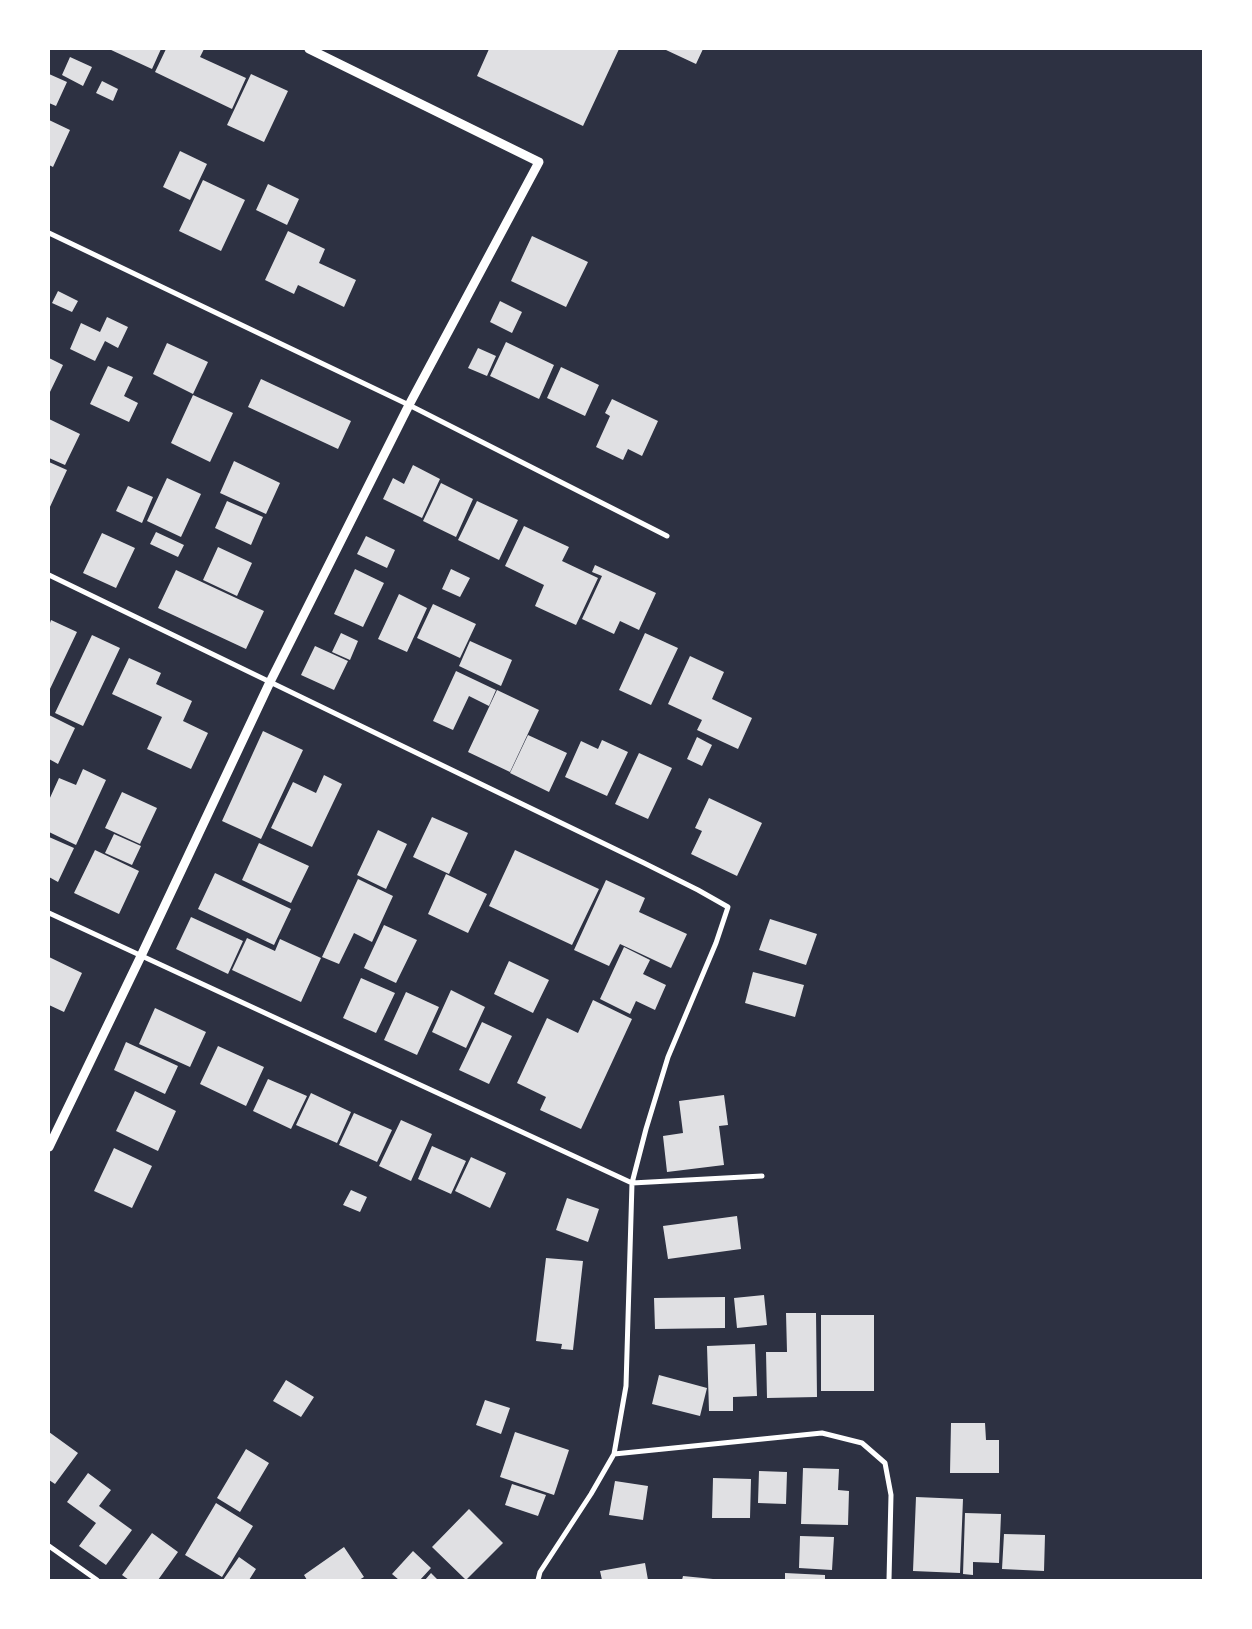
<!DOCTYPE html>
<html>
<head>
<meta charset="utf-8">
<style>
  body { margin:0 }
  #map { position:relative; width:1252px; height:1629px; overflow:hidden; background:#2d3142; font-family:Arial,sans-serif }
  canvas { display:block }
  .frame { position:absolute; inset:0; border:50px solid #fff; pointer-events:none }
</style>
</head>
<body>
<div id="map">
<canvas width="1252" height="1629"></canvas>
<div class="frame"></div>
</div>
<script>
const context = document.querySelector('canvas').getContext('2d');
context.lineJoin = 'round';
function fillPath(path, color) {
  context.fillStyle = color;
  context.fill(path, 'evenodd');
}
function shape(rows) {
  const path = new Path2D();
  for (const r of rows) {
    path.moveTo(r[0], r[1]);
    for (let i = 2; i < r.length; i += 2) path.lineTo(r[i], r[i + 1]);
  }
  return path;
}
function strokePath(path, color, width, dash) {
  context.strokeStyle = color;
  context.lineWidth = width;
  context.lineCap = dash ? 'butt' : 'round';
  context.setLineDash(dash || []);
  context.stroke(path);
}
fillPath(shape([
  [109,49,161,49,152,69],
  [166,49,204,49,200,57,246,78,232,109,155,72],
  [489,49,619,49,583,126,477,76],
  [667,49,703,49,696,64,666,50],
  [70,57,92,67,83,86,62,75],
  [49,74,67,82,56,106,49,103],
  [251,74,288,91,264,142,227,125],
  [102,81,118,89,113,101,96,93],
  [49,120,70,130,53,167,49,165],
  [180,151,207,164,190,200,163,187],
  [203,180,245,200,221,251,179,231],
  [268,184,299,199,287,225,256,210],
  [288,231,325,249,319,263,356,280,344,307,298,285,294,294,265,280],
  [532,236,588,262,566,307,511,281],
  [58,291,78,301,72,312,52,303],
  [500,301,522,312,512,333,490,322],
  [107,317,128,327,118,348,105,341,95,361,70,349,81,323,100,332],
  [506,342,554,365,539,399,490,376],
  [167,343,208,362,193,394,153,374],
  [478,348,496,356,487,376,468,368],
  [49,358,63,365,49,394],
  [108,366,133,377,124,396,138,403,129,422,90,404],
  [561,367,599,385,585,416,547,398],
  [261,379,351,421,338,449,248,407],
  [193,395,233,413,210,462,171,443],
  [612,399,658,421,642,456,628,449,623,460,596,447,610,416,605,413],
  [49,419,80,434,65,465,49,458],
  [234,461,280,483,266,514,220,493],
  [49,462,67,470,49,509],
  [413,465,440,479,422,518,383,499,393,478,404,484],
  [167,478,201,494,181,537,147,521],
  [441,483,473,499,456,537,423,521],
  [128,486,153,497,142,523,116,511],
  [227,501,263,517,251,545,215,528],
  [477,501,518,520,499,560,458,540],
  [524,526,569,547,562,561,598,578,576,625,535,606,544,585,505,566],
  [156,532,184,545,178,557,150,544],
  [102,533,135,548,116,588,83,573],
  [366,536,395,550,387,568,357,554],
  [218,547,252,563,237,596,203,580],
  [595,565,656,593,639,630,620,621,614,634,582,619,602,576,592,572],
  [355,569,384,583,363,627,334,614],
  [451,569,470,578,460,597,442,589],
  [176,570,264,611,246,649,158,608],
  [399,594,427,608,407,652,378,639],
  [433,604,476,624,460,658,417,638],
  [51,620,77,632,49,691,49,626],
  [341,633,358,641,350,660,332,652],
  [645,633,678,648,651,705,619,690],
  [92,635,120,648,83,726,55,713],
  [470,641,512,660,501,686,459,666],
  [315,646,348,661,334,690,301,675],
  [690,656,724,672,712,699,752,718,738,749,697,730,702,720,668,704],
  [129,658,161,673,156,684,192,701,183,721,208,733,191,769,147,749,162,717,112,694],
  [456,671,496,690,489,706,469,696,453,730,433,721],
  [497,690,539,710,510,772,468,752],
  [49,715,75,728,58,764,49,759],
  [263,731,303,750,261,839,222,821],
  [528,735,567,753,549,792,510,773],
  [697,737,712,745,702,766,687,759],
  [602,740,628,752,607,796,565,777,581,741,598,749],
  [639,753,672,768,648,819,615,804],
  [83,769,106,780,76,845,49,832,49,800,59,778,76,785],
  [324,775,342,784,312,847,271,828,293,782,316,793],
  [122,792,157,808,140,844,105,828],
  [709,798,762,823,737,876,691,854,702,831,695,828],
  [432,817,468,833,449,874,413,857],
  [378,830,407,844,386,889,357,875],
  [114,834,141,846,132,865,105,853],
  [49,837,74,848,58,882,49,877],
  [259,843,309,866,291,903,242,880],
  [95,850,139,871,119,914,74,893],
  [515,850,599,889,572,945,489,906],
  [215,873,291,909,274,945,198,909],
  [446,874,487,894,468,933,428,914],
  [358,879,393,896,372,942,354,933,339,964,322,957],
  [606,880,645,898,639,912,687,934,671,968,620,944,609,966,574,950],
  [191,917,243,941,228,974,176,949],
  [770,919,817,934,806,965,759,950],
  [384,925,417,940,396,983,364,968],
  [247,938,275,951,280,939,321,958,301,1002,232,970],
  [624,947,650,960,643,974,666,985,655,1010,636,1001,630,1014,600,999],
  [49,957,82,973,64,1012,49,1005],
  [509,961,549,980,533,1013,494,994],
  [753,972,804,985,795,1017,745,1003],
  [361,978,395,993,376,1033,343,1018],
  [451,990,485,1007,466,1048,432,1032],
  [406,992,439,1007,417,1055,384,1040],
  [593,1000,632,1019,581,1129,540,1110,546,1097,517,1083,547,1018,578,1033],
  [155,1008,206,1032,190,1067,139,1044],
  [482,1022,512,1036,489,1084,459,1070],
  [126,1042,178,1066,165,1094,114,1070],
  [218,1046,264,1067,246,1106,200,1084],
  [268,1079,307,1096,291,1129,253,1111],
  [135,1091,176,1111,158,1151,116,1131],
  [311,1093,351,1112,337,1143,296,1125],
  [724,1095,728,1125,719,1126,724,1165,667,1172,663,1136,683,1133,679,1101],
  [354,1113,392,1130,377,1162,339,1145],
  [401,1120,432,1134,411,1181,379,1166],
  [432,1146,466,1161,451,1194,418,1179],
  [114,1148,152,1166,132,1208,94,1191],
  [471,1157,506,1173,490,1208,455,1191],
  [351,1190,367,1197,360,1212,343,1205],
  [567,1198,599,1209,588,1242,556,1230],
  [737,1216,741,1249,668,1259,663,1226],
  [546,1258,583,1261,573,1350,561,1349,562,1344,536,1341],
  [764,1295,767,1325,737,1328,734,1298],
  [725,1297,725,1328,655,1329,654,1298],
  [786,1313,816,1313,817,1397,767,1398,766,1352,787,1352],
  [821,1315,874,1315,874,1391,821,1391],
  [755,1344,757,1396,733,1397,733,1411,709,1411,707,1346],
  [659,1375,707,1388,700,1416,652,1404],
  [286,1380,314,1397,301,1417,273,1401],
  [485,1400,510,1408,501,1434,476,1425],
  [951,1423,985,1423,986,1440,999,1440,999,1473,950,1473],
  [49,1432,78,1453,55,1484,49,1480],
  [515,1432,569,1450,554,1495,500,1477],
  [246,1449,269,1463,240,1512,217,1498],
  [803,1468,839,1469,838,1490,849,1491,848,1525,801,1524],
  [759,1471,787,1472,786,1504,758,1503],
  [88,1473,111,1490,99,1506,132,1530,106,1565,79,1546,96,1523,67,1502],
  [713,1478,751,1479,750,1518,712,1518],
  [615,1481,648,1486,643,1520,609,1515],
  [512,1484,546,1495,538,1516,505,1505],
  [916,1497,963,1499,960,1573,913,1571],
  [216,1503,253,1526,222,1577,185,1555],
  [469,1509,503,1543,466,1580,432,1547],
  [965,1513,1001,1514,999,1563,973,1562,973,1575,963,1574],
  [152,1533,178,1552,158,1580,129,1580,122,1575],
  [1004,1534,1045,1535,1044,1571,1002,1569],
  [800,1536,834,1537,832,1570,799,1568],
  [344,1547,364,1577,359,1580,307,1580,304,1575],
  [413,1551,431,1568,420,1580,399,1580,392,1574],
  [239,1557,256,1569,249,1580,223,1580],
  [645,1563,648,1580,602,1580,600,1571],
  [431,1573,438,1580,425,1580],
  [785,1573,825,1575,825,1580,785,1580],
  [683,1576,713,1579,713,1580,682,1580]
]), '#e0e0e3');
strokePath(shape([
  [49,233,409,405,667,536],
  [49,575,644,863,698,890,728,907,716,943,668,1057,646,1129,632,1183,626,1386,614,1454,591,1494,540,1572,538,1580],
  [49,913,632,1183,762,1176],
  [614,1454,822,1433,862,1443,885,1463,891,1495,889,1580],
  [49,1546,97,1580]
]), '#fff', 5);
strokePath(shape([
  [49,1147,141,956,270,682,409,405,539,162,309,49]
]), '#fff', 9);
</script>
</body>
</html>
